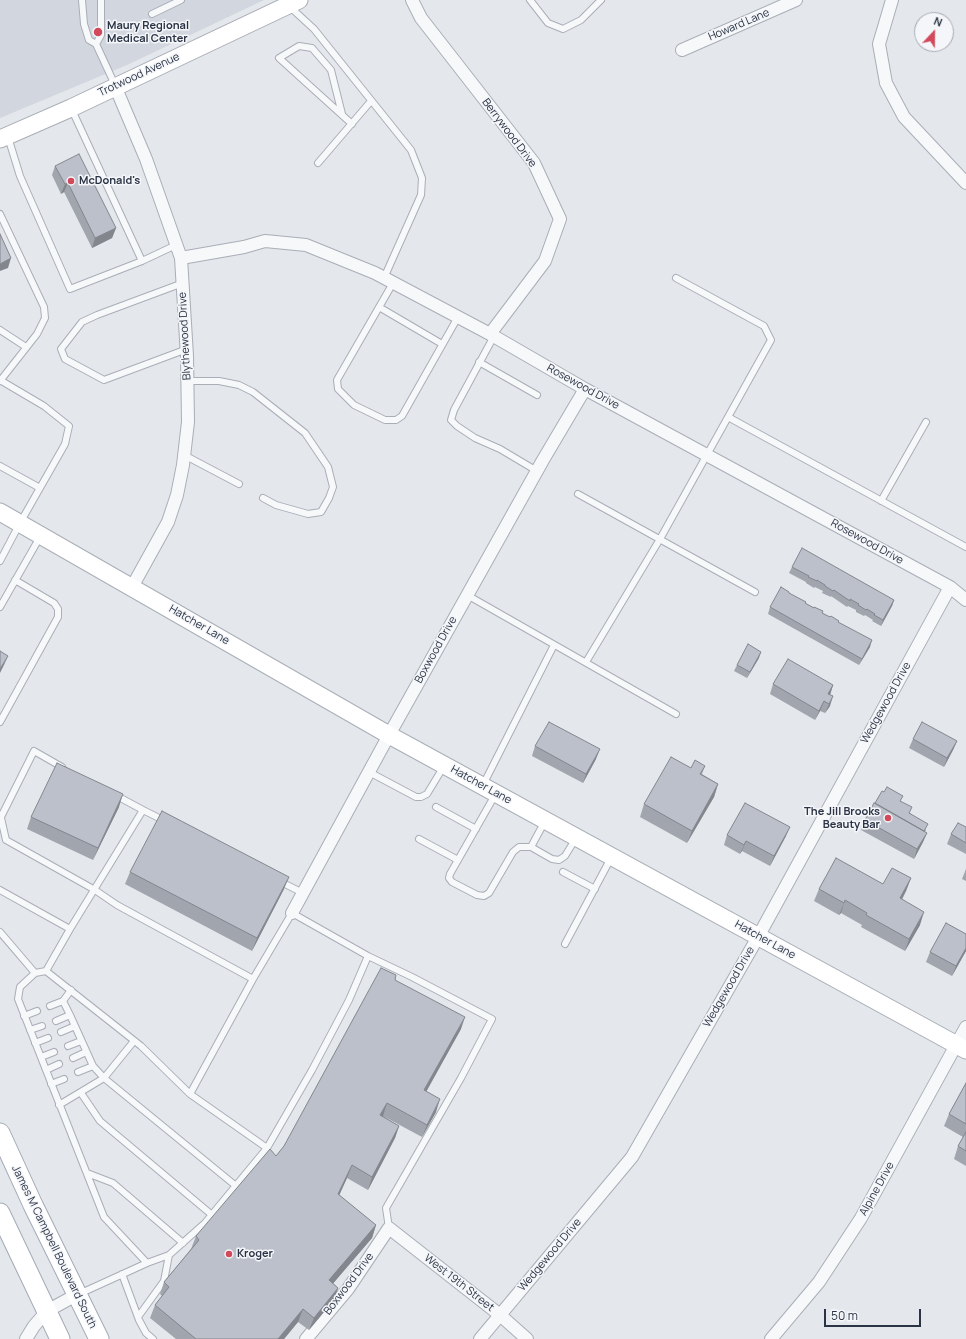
<!DOCTYPE html>
<html>
<head>
<meta charset="utf-8">
<style>
  body { margin:0 }
  #map { position:relative; width:966px; height:1339px; overflow:hidden; background:#e4e7ec; font-family:Manrope,sans-serif }
  canvas { display:block }
  .north { position:absolute; left:914px; top:12px; width:40px; height:40px; box-sizing:border-box; background:#f4f6f9; border:1px solid #a4a8b1; border-radius:50%; rotate:22deg; font-size:11px; font-weight:700; line-height:16px; text-align:center; color:#2b3445 }
  .north::after { content:''; display:block; margin:auto; width:14px; height:18px; background:#d1495b; clip-path:polygon(50% 0,100% 100%,50% 72%,0 100%) }
  .scale { position:absolute; left:824px; top:1309px; width:97px; height:18px; box-sizing:border-box; border:2px solid #2b3445; border-top:0; padding-left:5px; font-size:12px; line-height:14px; white-space:nowrap; color:#2b3445; -webkit-text-stroke:3px #f4f6f9; paint-order:stroke }
</style>
</head>
<body>
<div id="map">
<canvas width="966" height="1339"></canvas>
<div class="north">N</div>
<div class="scale">50 m</div>
</div>
<script>
const context = document.querySelector('canvas').getContext('2d');
context.lineJoin = 'round';
function fillPath(path, color) {
  context.fillStyle = color;
  context.fill(path, 'evenodd');
}
function shape(rows) {
  const path = new Path2D();
  for (const r of rows) {
    path.moveTo(r[0], r[1]);
    for (let i = 2; i < r.length; i += 2) path.lineTo(r[i], r[i + 1]);
  }
  return path;
}
function strokePath(path, color, width, dash) {
  context.strokeStyle = color;
  context.lineWidth = width;
  context.lineCap = dash ? 'butt' : 'round';
  context.setLineDash(dash || []);
  context.stroke(path);
}
function label(font, color, halo, rows, align = 'center') {
  context.font = font + ' Manrope,sans-serif';
  context.lineWidth = 3;
  context.setLineDash([]);
  context.textBaseline = 'middle';
  context.strokeStyle = halo;
  context.fillStyle = color;
  for (const [text, x, y, turn = 0] of rows) {
    context.save();
    context.translate(x, y);
    context.rotate((+turn || 0) * Math.PI / 180);
    context.textAlign = isNaN(turn) ? turn : align;
    if (halo) context.strokeText(text, 0, 0);
    context.fillText(text, 0, 0);
    context.restore();
  }
}
fillPath(shape([
  [0,0,264,0,127,65,0,118]
]), '#d2d6de');
const lane = shape([
  [82,0,84,24,89,40,96,44,115,85],
  [530,0,548,23,563,29,581,20,601,0],
  [289,6,314,29,411,150,422,178,421,195,384,278],
  [152,14,181,0],
  [96,44,101,35,101,0],
  [72,110,142,261],
  [342,114,331,70,312,48,299,46,279,58,352,124],
  [8,137,20,176,70,289,142,261,176,245],
  [318,163,371,101],
  [0,214,44,307,45,318,37,334,0,381],
  [183,283,97,315,82,322,61,349,65,359,104,380,187,349],
  [393,283,337,380,338,389,354,405,385,420,396,420,402,416,458,317],
  [379,307,442,344],
  [0,330,26,347],
  [494,336,454,410,451,420,457,426,475,438,500,449,537,471],
  [479,362,537,395],
  [187,381,219,381,239,385,253,392,305,433,328,467,333,487,329,498,321,512,308,514,276,505,263,498],
  [728,417,966,547],
  [184,455,239,484],
  [0,466,40,488],
  [578,494,755,592],
  [881,501,926,422],
  [0,561,20,523,65,444,69,426,44,406,0,380],
  [467,595,676,714],
  [0,607,40,537],
  [586,662,660,539,771,340,764,326,676,278],
  [0,722,58,617,58,609,54,603,15,580],
  [369,772,416,797,421,797,427,794,444,766],
  [483,785,554,645],
  [495,795,450,874,449,878,452,882,477,895,484,896,489,893,513,852,519,847,531,847,545,821],
  [436,807,476,829],
  [143,810,165,821],
  [1,818,6,840,95,890,117,905,253,979,292,913,368,956,349,1000,312,1070,267,1148,205,1223,169,1255,147,1263],
  [0,819,34,751,62,767],
  [419,839,458,860],
  [531,847,552,859,559,860,565,856,576,838],
  [563,872,595,889],
  [279,881,303,893],
  [0,890,70,929],
  [0,932,35,973,20,987,18,999,104,1217,147,1263,79,1294],
  [565,944,611,858],
  [368,956,412,977,492,1019,461,1078,386,1208,389,1228],
  [46,971,70,929,143,810,115,795],
  [35,973,46,971,141,1046,190,1094,267,1148],
  [63,1001,70,1015],
  [50,1006,63,1001,71,990],
  [24,1016,37,1011],
  [56,1021,70,1015,93,1066,104,1078,134,1041],
  [30,1030,42,1026],
  [61,1032,75,1026],
  [35,1043,48,1038],
  [68,1046,81,1041],
  [41,1057,54,1052],
  [73,1058,86,1052],
  [46,1070,59,1064],
  [78,1072,93,1066],
  [51,1084,64,1079],
  [81,1093,100,1121,212,1215],
  [190,1094,253,979],
  [59,1105,104,1078,236,1186],
  [87,1173,113,1183,183,1243],
  [122,1274,139,1320,146,1333,153,1339],
  [138,1317,164,1281,169,1255]
]);
const street = shape([
  [412,0,421,18,534,163,560,219,545,261,490,334],
  [892,0,879,44,886,83,904,117,966,183],
  [682,50,796,0],
  [115,86,146,159,181,258,187,356,188,422,183,465,177,495,168,522,132,587],
  [181,258,244,247,265,241,306,245,375,273,490,334,585,389,950,587,966,600],
  [292,913,389,735,543,460,585,389],
  [26,1339,34,1326,47,1311,78,1294],
  [306,1339,348,1289,389,1228,500,1315,527,1339],
  [480,1339,632,1157,758,937,950,587],
  [771,1339,819,1282,861,1218,966,1027]
]);
const secondary = shape([
  [0,139,71,108,299,0],
  [0,512,389,735,966,1050]
]);
const primary = shape([
  [0,1133,33,1205,99,1339],
  [0,1213,60,1339]
]);
strokePath(lane, '#a9aeb7', 8);
strokePath(street, '#a9aeb7', 14);
strokePath(secondary, '#a9aeb7', 19);
strokePath(primary, '#a3abb8', 21);
strokePath(lane, '#f7f8fa', 6);
strokePath(street, '#f7f8fa', 12);
strokePath(secondary, '#fff', 17);
strokePath(primary, '#fff', 19);
fillPath(shape([
  [55,166,116,228,112,238,92,248,64,192,61,194,52,175],
  [792,567,894,600,892,606,881,626,872,621,873,620,865,615,864,616,856,612,856,610,848,606,847,607,831,596,831,597,822,593,823,591,815,587,814,588,806,583,806,582,789,573],
  [789,594,838,622,870,647,859,665,768,614,770,607],
  [759,658,747,678,734,671,737,665],
  [773,684,833,685,830,695,830,706,825,713,820,711,815,720,770,694],
  [913,739,957,741,953,750,944,767,909,748],
  [535,746,596,759,583,783,532,756],
  [705,766,702,774,718,784,714,797,687,843,640,817,644,804,691,768],
  [901,801,910,813,926,830,925,832,927,833,923,842,914,859,861,830,865,820],
  [119,807,93,860,27,829,31,817],
  [966,827,966,854,947,844,951,834],
  [727,835,786,836,770,866,742,851,740,854,724,845],
  [966,869,966,881,962,879],
  [130,872,284,889,252,951,125,884],
  [911,878,906,891,902,900,920,925,905,951,861,927,862,925,841,913,839,915,814,901,819,889,883,884],
  [966,951,952,976,926,962,930,952],
  [395,980,461,1029,426,1091,436,1112,422,1137,383,1116,399,1126,395,1138,368,1190,347,1178,339,1195,376,1225,372,1238,333,1283,338,1288,334,1300,309,1330,298,1322,284,1339,176,1339,150,1318,155,1305,162,1296,160,1294,164,1282,191,1249,196,1236,276,1156,284,1146],
  [966,1083,966,1166,954,1159,958,1146,963,1137,944,1126,949,1114]
]), '#a1a5ae');
fillPath(shape([
  [68,183,64,192,61,194,65,184],
  [116,228,112,238,92,248,95,238],
  [11,258,8,268,0,271,0,264],
  [894,600,892,606,881,626,883,620],
  [872,640,870,647,859,665,862,659],
  [761,652,759,658,747,678,750,672],
  [8,656,4,665,0,673,0,669],
  [833,685,830,695,825,703,828,694],
  [833,696,830,706,825,713,829,704],
  [824,701,820,711,815,720,819,711],
  [957,741,953,750,944,767,947,758],
  [600,749,596,759,583,783,586,774],
  [718,784,714,797,687,843,692,831],
  [123,794,119,807,93,860,98,848],
  [790,827,786,836,770,866,774,856],
  [927,833,923,842,914,859,917,849],
  [746,841,742,851,740,854,744,845],
  [289,877,284,889,252,951,257,938],
  [911,878,906,891,895,911,900,898],
  [845,900,841,913,839,915,844,903],
  [924,912,920,925,905,951,909,939],
  [966,948,966,951,952,976,956,966],
  [465,1017,461,1029,420,1103,424,1090],
  [440,1099,436,1112,422,1137,427,1125],
  [387,1103,383,1116,376,1127,380,1115],
  [399,1126,395,1138,368,1190,372,1177],
  [352,1165,347,1178,334,1207,338,1194],
  [376,1225,372,1238,325,1293,329,1280],
  [338,1288,334,1300,309,1330,314,1318],
  [303,1309,298,1322,284,1339,278,1339]
]), '#83868d');
const building = shape([
  [79,154,116,228,95,238,68,183,65,184,55,166,79,154],
  [0,234,11,258,0,264,0,234],
  [802,548,894,600,883,620,874,615,875,614,867,609,866,610,858,605,859,604,850,599,850,601,834,590,833,591,825,586,825,585,817,580,817,581,808,577,809,576,792,567,802,548],
  [781,587,789,592,789,593,806,602,805,603,814,608,814,607,823,611,822,613,830,617,831,616,839,621,838,622,872,640,862,659,770,607,781,587],
  [748,644,761,652,750,672,737,665,748,644],
  [0,651,8,656,0,669,0,651],
  [788,659,833,685,828,694,833,696,829,704,824,701,819,711,773,684,788,659],
  [549,722,600,749,586,774,535,746,549,722],
  [922,722,957,741,947,758,913,739,922,722],
  [671,757,691,768,695,760,705,766,700,774,718,784,692,831,644,804,671,757],
  [57,763,123,794,98,848,31,817,57,763],
  [887,787,903,796,900,801,912,807,909,813,928,824,924,831,875,803,882,791,884,792,887,787],
  [745,803,790,827,774,856,746,841,744,845,727,835,745,803],
  [874,803,927,833,917,849,865,820,874,803],
  [162,811,289,877,257,938,130,872,162,811],
  [958,823,966,827,966,843,951,834,958,823],
  [836,858,883,884,892,868,911,878,900,898,924,912,909,939,866,915,867,913,845,900,844,903,819,889,836,858],
  [946,923,966,934,966,948,956,966,930,952,946,923],
  [381,968,396,975,395,980,465,1017,424,1090,440,1099,427,1125,387,1103,380,1115,399,1126,372,1177,352,1165,338,1194,376,1225,329,1280,338,1288,314,1318,303,1309,278,1339,196,1339,155,1305,169,1287,164,1282,199,1240,196,1236,270,1149,276,1156,284,1146,381,968],
  [966,1083,966,1124,949,1114,966,1083],
  [966,1132,966,1151,958,1146,966,1132]
]);
fillPath(building, '#bbc0ca');
strokePath(building, '#83868d', 1);
for (const [x, y, r, color] of [
  [98,32,5,"#d1495b"],
  [71,181,4,"#d1495b"],
  [888,818,4,"#d1495b"],
  [229,1254,4,"#d1495b"]
]) {
  const dot = new Path2D();
  dot.arc(x, y, r, 0, 2 * Math.PI);
  context.fillStyle = color;
  context.fill(dot);
  strokePath(dot, '#f4f6f9', 1.5);
}
label('11px', '#2b3445', '#f4f6f9', [
  ["Howard Lane",739,25,-23],
  ["Trotwood Avenue",139,75,-25],
  ["Berrywood Drive",509,133,53],
  ["Blythewood Drive",185,336,-93],
  ["Rosewood Drive",583,387,29],
  ["Rosewood Drive",867,542,29],
  ["Hatcher Lane",199,625,30],
  ["Boxwood Drive",436,650,-61],
  ["Wedgewood Drive",886,703,-61],
  ["Hatcher Lane",481,785,29],
  ["Hatcher Lane",765,940,29],
  ["Wedgewood Drive",729,987,-60],
  ["Alpine Drive",877,1189,-61],
  ["James M Campbell Boulevard South",54,1247,64],
  ["Wedgewood Drive",550,1255,-50],
  ["West 19th Street",459,1283,38],
  ["Boxwood Drive",349,1284,-53]
]);
label('bold 11px', '#2b3445', '#f4f6f9', [
  ["Maury Regional",107,26],
  ["Medical Center",107,39],
  ["McDonald's",79,181],
  ["The Jill Brooks",880,812,"right"],
  ["Beauty Bar",880,825,"right"],
  ["Kroger",237,1254]
], 'left');
</script>
</body>
</html>
